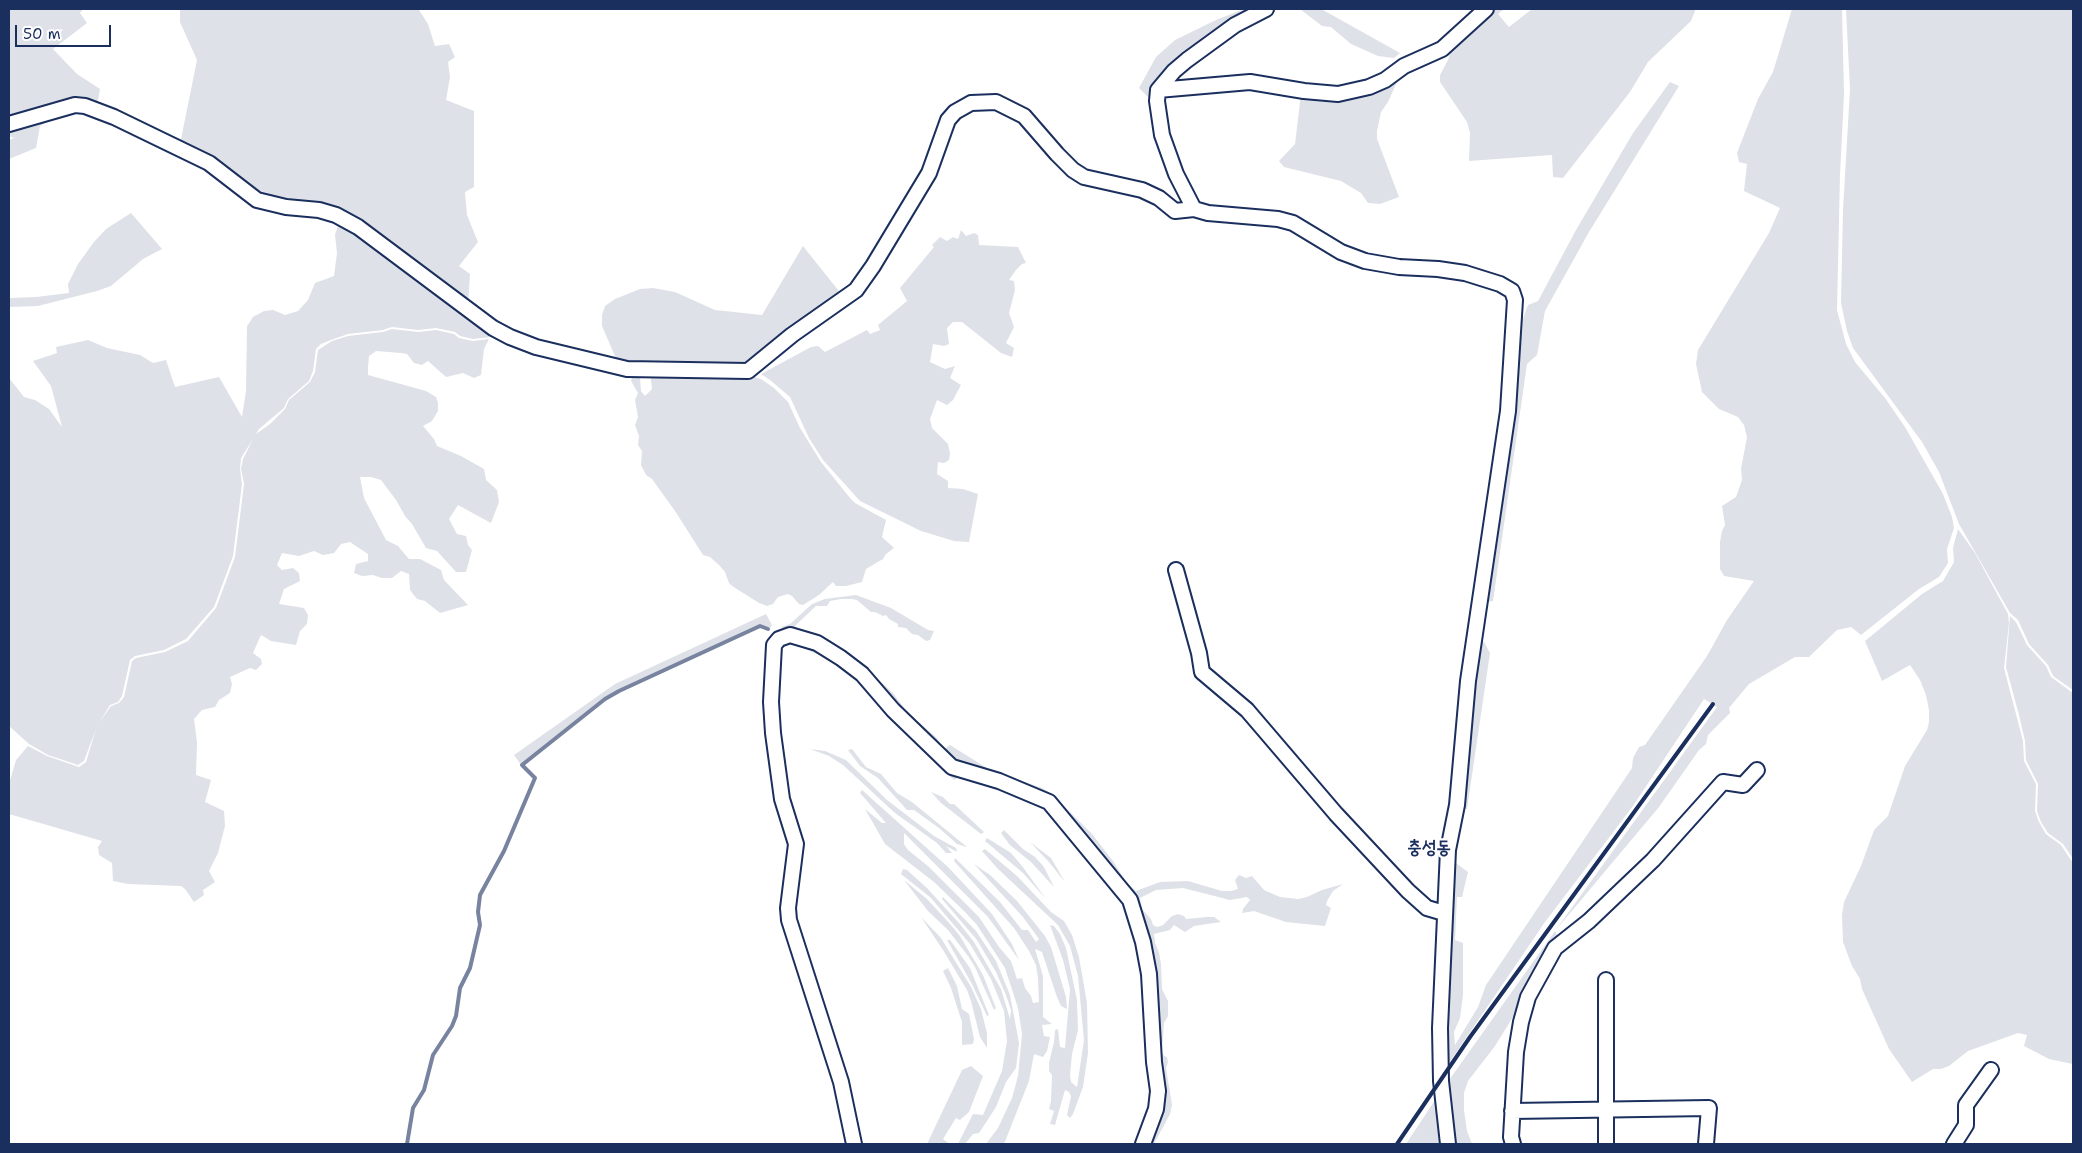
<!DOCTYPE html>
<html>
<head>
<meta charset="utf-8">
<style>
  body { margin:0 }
  #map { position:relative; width:2082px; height:1153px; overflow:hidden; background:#fff; font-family:"Shantell Sans",sans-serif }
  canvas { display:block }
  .frame { position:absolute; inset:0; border:10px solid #1b2f5e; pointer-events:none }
  .scale { position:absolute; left:15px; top:25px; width:96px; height:22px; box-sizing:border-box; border:2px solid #1b2f5e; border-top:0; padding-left:6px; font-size:15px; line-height:18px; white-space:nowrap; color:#1b2f5e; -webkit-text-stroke:4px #fff; paint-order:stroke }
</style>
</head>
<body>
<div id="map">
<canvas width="2082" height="1153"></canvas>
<div class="frame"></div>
<div class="scale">50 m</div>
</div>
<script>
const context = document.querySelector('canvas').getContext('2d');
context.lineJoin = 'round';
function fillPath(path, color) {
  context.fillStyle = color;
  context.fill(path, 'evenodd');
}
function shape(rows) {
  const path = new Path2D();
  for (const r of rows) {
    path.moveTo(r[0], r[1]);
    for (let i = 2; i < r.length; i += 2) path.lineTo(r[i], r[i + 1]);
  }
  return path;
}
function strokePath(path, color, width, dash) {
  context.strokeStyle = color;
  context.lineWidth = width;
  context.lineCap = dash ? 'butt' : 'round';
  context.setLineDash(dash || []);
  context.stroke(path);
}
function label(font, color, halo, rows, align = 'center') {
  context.font = font + ' "Shantell Sans","Poor Story",sans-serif';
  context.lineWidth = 4.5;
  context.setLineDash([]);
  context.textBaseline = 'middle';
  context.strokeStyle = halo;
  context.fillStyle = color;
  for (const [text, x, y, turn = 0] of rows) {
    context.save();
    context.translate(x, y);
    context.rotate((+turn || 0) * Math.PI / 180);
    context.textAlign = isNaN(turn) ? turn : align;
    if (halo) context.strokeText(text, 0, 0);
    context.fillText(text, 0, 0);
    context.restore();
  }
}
fillPath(shape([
  [9,9,83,9,80,13,87,23,53,49,77,74,100,89,97,106,9,119],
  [180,9,419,10,428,24,435,46,449,44,455,57,448,62,450,77,446,100,474,111,474,187,465,192,467,215,478,242,459,266,470,274,468,305,360,223,268,199,180,144,197,60,180,22],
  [1244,9,1257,9,1225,27,1152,101,1139,88,1156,57,1175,40,1216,20],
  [1300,9,1323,10,1400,53,1394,58,1378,56,1351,44,1331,27,1322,26],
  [1490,9,1504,9,1498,14,1509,27,1532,9,1694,9,1695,11,1691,21,1648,62,1630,92,1563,178,1553,177,1552,155,1469,161,1470,133,1467,122,1440,82,1440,75,1448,60,1453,44],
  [1792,9,1842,9,1844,94,1840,175,1837,310,1846,344,1855,362,1885,398,1905,427,1943,494,1952,517,1954,528,1947,549,1948,563,1939,577,1919,589,1861,635,1851,627,1837,630,1809,657,1795,657,1749,684,1729,708,1730,713,1708,735,1706,744,1699,750,1659,807,1555,931,1560,941,1495,1046,1468,1081,1464,1093,1464,1110,1467,1131,1472,1144,1455,1144,1447,1083,1555,931,1717,707,1704,699,1633,806,1545,922,1445,1069,1450,1001,1449,941,1452,860,1468,872,1462,897,1457,897,1455,940,1463,943,1463,995,1460,1018,1454,1032,1455,1045,1478,1007,1486,985,1632,768,1633,758,1639,747,1645,745,1707,656,1727,620,1754,581,1724,576,1720,569,1720,542,1722,531,1725,525,1722,506,1736,497,1742,480,1741,469,1747,437,1744,425,1738,417,1719,409,1702,392,1696,364,1698,350,1769,233,1780,208,1744,191,1747,164,1739,162,1737,153,1758,99,1773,72],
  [1846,9,2073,9,2073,690,2053,676,2048,665,2029,644,2018,620,2010,613,1959,524,1939,472,1922,442,1853,348,1847,331,1841,303,1843,210,1850,89],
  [1401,73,1388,102,1381,112,1377,131,1377,139,1399,197,1380,204,1368,203,1361,193,1341,181,1284,167,1279,161,1295,144,1301,94,1330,97],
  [1670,82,1679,86,1589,232,1545,311,1537,355,1527,364,1493,601,1487,602,1503,481,1517,335,1528,305,1538,301,1576,230,1633,133],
  [73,108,40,126,36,148,9,159,9,140,14,138,9,136,9,127],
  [131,213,162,249,143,259,111,286,97,291,38,306,9,307,9,298,36,297,69,293,68,284,78,264,94,242,106,229],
  [339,222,359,233,500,336,473,339,460,336,455,332,436,328,418,330,392,327,383,330,348,334,331,340,321,344,316,349,313,371,309,381,288,399,284,408,259,429,256,434,270,424,285,409,289,400,310,382,315,372,318,350,332,341,348,336,383,332,392,329,418,332,436,330,454,334,459,338,473,341,489,339,484,349,481,375,474,378,463,373,446,377,428,361,422,365,414,363,407,354,401,353,376,351,369,356,368,367,368,375,426,391,436,397,438,403,438,411,432,421,423,426,434,439,437,446,461,456,484,469,486,480,497,490,499,502,491,523,458,505,449,519,457,534,466,536,468,545,472,550,466,572,456,572,437,551,426,548,412,524,405,516,396,500,381,480,371,477,360,477,364,498,386,540,398,546,409,559,420,559,441,570,444,580,468,605,440,613,425,601,417,599,410,590,409,574,401,571,392,578,382,578,373,575,362,576,354,573,356,564,368,561,368,554,350,542,341,544,334,553,323,555,314,551,299,556,282,553,277,565,282,570,293,568,299,573,300,581,284,589,279,604,304,608,308,615,307,624,300,631,296,645,271,641,261,635,253,653,261,659,262,664,256,670,250,668,230,677,232,684,230,693,219,700,215,707,202,710,194,719,197,742,196,775,211,780,205,802,224,811,225,826,218,853,209,871,215,882,203,890,204,895,194,902,185,889,181,886,128,884,113,881,112,863,99,855,98,847,102,841,9,814,9,784,16,760,28,746,47,756,79,767,86,762,96,729,84,761,78,765,48,755,29,744,9,726,9,378,24,397,35,400,49,409,62,427,51,386,33,361,57,353,56,347,88,340,107,348,140,355,153,363,166,360,175,387,219,377,242,417,246,391,247,326,253,317,264,311,273,310,285,315,298,311,308,300,315,283,334,276,337,253,335,235],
  [253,439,243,459,241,469,244,484,235,557,216,608,188,641,165,652,136,658,132,661,124,697,119,703,111,706,99,723,110,705,118,702,122,696,130,660,135,656,164,650,186,639,214,607,233,556,242,484,240,469,241,458],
  [961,230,966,236,974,233,978,235,979,245,1018,247,1026,263,1022,264,1016,270,1009,280,1014,281,1015,290,1009,313,1014,327,1006,343,1014,348,1012,357,1001,353,962,322,953,322,947,328,949,344,944,346,933,344,930,362,945,369,955,366,950,378,961,385,953,400,947,405,937,400,930,419,932,428,948,444,950,453,949,460,944,463,938,462,937,474,948,481,948,488,963,489,978,494,969,542,954,541,921,531,860,501,823,460,809,438,790,397,770,380,761,374,811,347,818,346,825,352,867,330,870,334,880,330,878,325,907,301,900,288,934,247,932,245,940,237,947,241,953,237,958,239],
  [803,246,842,295,747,367,618,363,602,326,602,315,605,306,615,299,640,289,653,288,675,292,715,310,762,315],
  [650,371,748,375,761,379,774,388,788,402,800,428,821,462,850,498,855,503,886,520,882,537,894,548,886,554,883,559,866,569,862,582,846,586,836,586,833,582,819,595,803,605,799,604,792,596,788,594,778,597,773,604,767,606,759,603,732,586,729,583,725,572,719,565,710,557,703,555,675,511,652,479,646,475,641,465,642,451,638,445,639,436,635,425,638,417,635,400,638,393,631,381,632,378,636,376,640,378,641,391,645,396,652,389],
  [1958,529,1975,553,2008,614,2009,623,2004,668,2023,741,2024,761,2036,784,2035,811,2039,822,2046,834,2061,845,2073,863,2073,1064,2049,1059,2024,1046,2027,1035,2018,1033,1968,1051,1949,1066,1941,1069,1933,1069,1912,1082,1889,1049,1862,989,1860,979,1852,966,1843,942,1842,915,1844,902,1861,866,1874,830,1888,816,1905,766,1927,730,1929,722,1929,710,1926,695,1920,680,1910,665,1882,681,1865,641,1922,594,1943,581,1954,562,1953,548],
  [856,595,891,608,928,630,934,631,930,640,926,641,918,635,912,634,906,628,898,627,898,624,889,619,886,615,883,616,875,612,871,612,857,600,852,599,841,599,830,601,827,606,816,606,798,623,795,626,796,629,841,648,855,658,893,693,907,712,937,738,940,745,945,749,950,745,990,770,1042,788,1052,794,1092,834,1113,861,1126,882,1136,891,1160,882,1188,881,1222,891,1231,891,1238,889,1235,880,1239,875,1246,878,1252,876,1264,890,1280,897,1298,899,1307,897,1322,890,1343,884,1333,891,1327,901,1326,905,1331,908,1325,926,1286,922,1254,911,1242,913,1243,909,1250,900,1247,897,1230,900,1183,888,1156,890,1140,898,1142,909,1151,919,1153,925,1157,927,1163,925,1172,916,1178,914,1184,916,1186,919,1207,917,1214,917,1221,922,1194,926,1185,932,1174,925,1170,930,1154,934,1155,943,1159,952,1161,964,1162,989,1168,1001,1168,1016,1164,1023,1162,1051,1164,1056,1167,1057,1168,1062,1166,1068,1172,1105,1170,1114,1154,1144,1146,1144,1153,1126,1142,927,1057,805,954,764,870,679,781,627,790,624,812,604,825,599],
  [766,614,772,625,770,628,760,625,618,690,604,699,521,765,514,755,615,684],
  [2010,616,2016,622,2027,645,2046,666,2051,677,2073,693,2073,859,2063,844,2048,833,2041,822,2037,811,2038,784,2026,760,2025,741,2019,715,2006,667],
  [795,638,846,667,975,780,970,781,959,777,954,780,892,719,861,683,824,657,791,643,776,652,779,646],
  [1479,642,1484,642,1490,653,1467,809,1462,809],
  [810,749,825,751,846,760,887,800,934,836,956,848,957,852,946,846,952,853,946,853,937,843,895,813,843,765,829,756],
  [852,749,866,767,881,774,897,793,912,802,967,847,957,844,939,828,914,810,907,810,878,778,860,766,848,750],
  [862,790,948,867,992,914,1012,944,1019,960,988,917,904,833,904,844,908,850,929,867,979,917,999,947,1011,961,1017,979,1022,978,1025,988,1031,996,1033,1003,1039,1002,1038,978,1036,965,1029,951,1014,928,954,861,955,858,1000,902,1022,930,1028,930,1036,942,1039,939,1023,917,974,864,990,875,1017,901,1045,936,1051,947,1066,997,1067,1009,1061,1006,1057,997,1042,952,1035,949,1043,976,1043,1017,1052,1024,1042,1025,1044,1036,1050,1037,1047,1051,1043,1057,1034,1054,1029,1081,1004,1144,986,1144,998,1128,1012,1098,1018,1076,1022,1034,1018,1008,1005,968,977,925,964,911,934,882,885,844,865,809,882,823,886,823,860,793],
  [931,792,943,797,950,804,954,804,984,832,981,834,941,803],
  [1004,830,1023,849,1035,857,1044,867,1054,887,1031,862,1010,845,1001,833],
  [987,838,1011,853,1022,866,1046,899,1023,873,985,841],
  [1030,842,1051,858,1065,882,1048,861],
  [985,849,1017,876,1051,912,1064,921,1072,935,1079,957,1087,1003,1088,1053,1083,1087,1073,1114,1070,1118,1067,1115,1071,1096,1069,1092,1065,1090,1055,1125,1050,1124,1054,1111,1049,1109,1051,1101,1052,1075,1049,1071,1049,1063,1054,1042,1055,1030,1058,1029,1060,1047,1065,1048,1070,989,1063,960,1050,925,1054,926,1060,934,1066,948,1077,1000,1078,1030,1072,1054,1070,1075,1071,1082,1077,1087,1084,1040,1078,976,1070,946,1058,925,998,869,982,851],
  [903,869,907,870,927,888,959,923,974,942,1001,989,1010,1019,1011,1010,1006,995,996,972,977,940,942,899,943,897,976,931,996,961,1010,995,1019,1043,1016,1068,1006,1082,996,1107,983,1127,979,1133,973,1134,965,1144,958,1144,973,1114,983,1115,1002,1071,1007,1041,1004,1011,991,979,970,944,931,898,901,874],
  [904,880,927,899,951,925,960,936,983,975,996,1008,994,1010,975,967,968,956,948,930,928,911],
  [921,917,941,938,971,987,981,1009,987,1033,987,1048,980,1037,971,1001,967,990,943,950],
  [947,940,950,940,953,944,970,968,989,1015,987,1016,972,984],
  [948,968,957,986,962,1009,969,1014,974,1039,973,1044,962,1045,962,1022,951,988,943,971],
  [971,1066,983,1076,969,1112,960,1120,956,1118,943,1139,950,1144,927,1144,962,1070],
  [1437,1097,1442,1144,1406,1144]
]), '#dee1e7');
strokePath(shape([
  [407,1144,413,1108,424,1090,433,1055,452,1026,456,1016,460,988,470,968,480,925,478,912,480,895,504,851,535,778,522,765,605,699,619,691,760,626,768,629]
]), '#77839f', 4);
const street = shape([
  [1266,9,1235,25,1187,60,1174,71,1158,90,1157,101,1162,135,1176,174,1194,209,1208,213,1278,219,1293,223,1341,252,1365,261,1399,267,1438,269,1465,273,1500,284,1512,291,1515,300,1508,411,1468,681,1457,805,1448,850,1440,1028,1441,1081,1448,1144],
  [1158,90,1250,82,1304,91,1338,94,1369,87,1385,80,1404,66,1442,49,1486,9],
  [9,124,75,105,85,106,114,117,209,163,257,200,286,207,319,210,336,215,358,227,493,328,510,337,536,347,627,369,748,371,792,335,856,290,873,266,929,173,948,120,955,112,971,103,996,102,1024,116,1057,154,1073,170,1084,177,1142,190,1159,198,1175,211,1194,209],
  [1176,570,1199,653,1202,672,1247,710,1336,814,1408,891,1427,908,1444,913],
  [1512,1111,1709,1108,1706,1144],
  [854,1144,841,1082,789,920,788,908,796,844,782,799,773,733,771,702,774,645,779,639,790,635,817,643,841,658,862,674,893,710,952,767,999,781,1049,802,1130,900,1143,942,1149,974,1154,1062,1158,1091,1156,1109,1143,1144],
  [1513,1144,1511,1137,1516,1052,1521,1022,1528,997,1555,948,1589,921,1653,860,1723,782,1743,785,1757,770],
  [1606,1144,1606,980],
  [1954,1144,1966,1125,1966,1105,1991,1070]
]);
strokePath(street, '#1b2f5e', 18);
strokePath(street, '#fff', 14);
strokePath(shape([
  [1397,1144,1470,1037,1713,704]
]), '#1b2f5e', 4);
label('bold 18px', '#1b2f5e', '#fff', [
  ["충성동",1429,848]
]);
</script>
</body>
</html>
